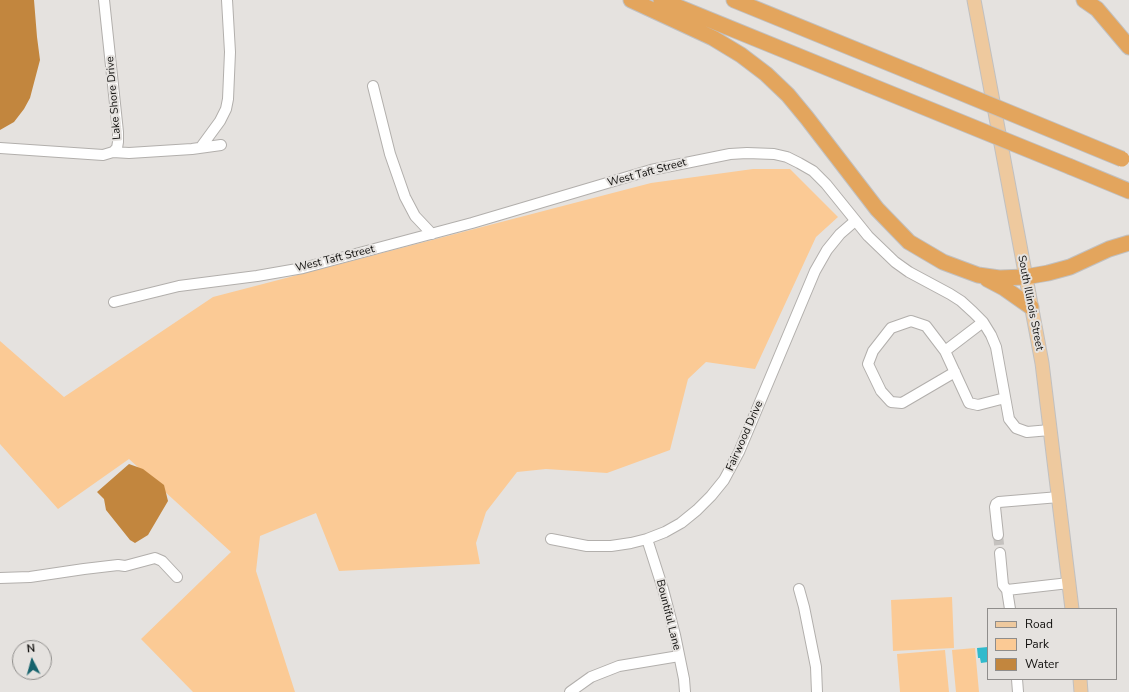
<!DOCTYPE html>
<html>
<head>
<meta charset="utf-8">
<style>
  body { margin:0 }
  #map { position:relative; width:1129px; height:692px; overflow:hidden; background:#e5e2df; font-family:"Nunito Sans",sans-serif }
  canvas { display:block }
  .legend { position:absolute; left:987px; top:608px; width:130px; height:72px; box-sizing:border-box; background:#e5e2df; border:1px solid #8f8d8b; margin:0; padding:5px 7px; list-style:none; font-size:12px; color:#0f0e0c }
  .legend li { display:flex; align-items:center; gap:8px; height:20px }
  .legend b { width:20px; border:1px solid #8f8d8b }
  .north { position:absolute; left:12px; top:640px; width:40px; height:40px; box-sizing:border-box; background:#e5e2df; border:1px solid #8f8d8b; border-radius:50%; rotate:354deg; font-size:11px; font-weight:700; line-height:16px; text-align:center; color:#0f0e0c }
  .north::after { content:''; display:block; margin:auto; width:14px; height:18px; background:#16636d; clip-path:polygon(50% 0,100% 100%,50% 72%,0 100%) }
</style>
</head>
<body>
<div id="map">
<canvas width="1129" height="692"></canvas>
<ul class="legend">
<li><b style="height:5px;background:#eec99e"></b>Road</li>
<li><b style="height:11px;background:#fbca95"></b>Park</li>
<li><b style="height:11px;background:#c2863e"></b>Water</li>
</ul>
<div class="north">N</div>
</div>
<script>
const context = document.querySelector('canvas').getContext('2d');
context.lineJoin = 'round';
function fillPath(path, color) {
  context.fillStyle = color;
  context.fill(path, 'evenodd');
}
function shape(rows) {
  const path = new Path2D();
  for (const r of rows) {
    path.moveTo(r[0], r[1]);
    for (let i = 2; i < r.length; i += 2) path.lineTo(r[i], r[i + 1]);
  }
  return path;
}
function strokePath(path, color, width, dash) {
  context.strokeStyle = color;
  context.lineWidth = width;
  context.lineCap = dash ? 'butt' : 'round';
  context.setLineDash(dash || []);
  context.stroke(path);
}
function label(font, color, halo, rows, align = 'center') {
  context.font = font + ' "Nunito Sans",sans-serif';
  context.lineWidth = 4;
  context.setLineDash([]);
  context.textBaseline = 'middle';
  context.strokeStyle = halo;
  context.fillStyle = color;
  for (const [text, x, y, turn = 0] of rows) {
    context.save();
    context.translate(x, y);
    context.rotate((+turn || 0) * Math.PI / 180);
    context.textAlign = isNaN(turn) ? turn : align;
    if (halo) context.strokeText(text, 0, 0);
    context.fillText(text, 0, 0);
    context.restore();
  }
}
fillPath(shape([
  [753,169,790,169,838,217,816,237,755,369,706,362,688,379,670,450,607,473,546,469,517,472,486,512,476,543,480,564,339,571,316,513,260,536,256,571,295,692,193,692,141,639,231,552,129,459,58,509,0,444,0,341,64,397,213,297,651,183],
  [952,597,954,648,893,651,891,600],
  [975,648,979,692,956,692,952,650],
  [945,650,949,692,900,692,897,654]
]), '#fbca95');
fillPath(shape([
  [0,0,34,0,37,37,40,60,30,98,24,109,14,122,0,130],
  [129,464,143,469,164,485,168,501,148,535,135,543,130,540,106,510,104,499,97,492]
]), '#c2863e');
fillPath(shape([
  [988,647,988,662,981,663,980,658,978,658,977,648]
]), '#31bacc');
strokePath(shape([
  [998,535,1000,553]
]), '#c5c2bf', 10, [10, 5]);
const minor = shape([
  [373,86,390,154,405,197,415,216,432,234],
  [201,147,220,121,226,109,228,99,230,52,227,0],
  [0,148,103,155,113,152,117,148,118,142,118,132,104,0],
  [113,152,129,153,192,149,221,145],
  [114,302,179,286,257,276,303,268,472,223,651,170,730,154,747,153,774,154,787,157,799,163,813,171,826,184,868,236,895,262,909,272,950,294,961,301,973,312,983,322,991,335,996,347,1009,419,1016,428,1027,432,1050,430],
  [983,322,945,351,969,403,978,405,1005,398],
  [945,351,926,326,911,321,891,328,873,351,868,364,881,391,891,402,902,403,955,372],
  [998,535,995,507,996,504,999,502,1059,497],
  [551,539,587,546,611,546,631,543,647,539,665,532,681,523,697,510,711,496,724,480,739,452,815,271,827,250,840,234,855,221],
  [647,539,663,589,675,635,684,679,685,692],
  [1000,553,1003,585,1007,590,1069,583],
  [0,578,30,577,84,569,118,565,125,566,155,558,162,561,177,577],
  [799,589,804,607,816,667,817,692],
  [1007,590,1010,609],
  [1017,679,1018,692],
  [570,692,591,677,619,666,679,656]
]);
const major = shape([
  [974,0,1042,363,1072,609],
  [1080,679,1081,692]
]);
const highway = shape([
  [631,0,713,38,741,55,766,74,788,95,807,118,877,209,909,242,943,262,978,275,999,278,1025,277,1048,273,1070,267,1109,249,1129,243],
  [661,0,867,84],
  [734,0,918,75],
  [1084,0,1097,9,1129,47],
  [1071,167,1129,191],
  [987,279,1004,288,1031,307]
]);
strokePath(minor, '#b2afac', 12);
strokePath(major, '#c1c0c0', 15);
strokePath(highway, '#c1c0c0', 17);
strokePath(minor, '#fff', 10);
strokePath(major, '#eec99e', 13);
strokePath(highway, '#e3a55d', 15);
const highwayBridge = shape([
  [918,75,1122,159],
  [867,84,1071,167]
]);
strokePath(highwayBridge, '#c1c0c0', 17, []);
strokePath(highwayBridge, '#e3a55d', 15);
label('11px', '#0f0e0c', '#e5e2df', [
  ["Lake Shore Drive",114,98,-95],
  ["West Taft Street",647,173,-15],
  ["West Taft Street",335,259,-14],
  ["South Illinois Street",1030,303,79],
  ["Fairwood Drive",745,436,-66],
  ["Bountiful Lane",668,615,76]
]);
</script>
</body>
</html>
